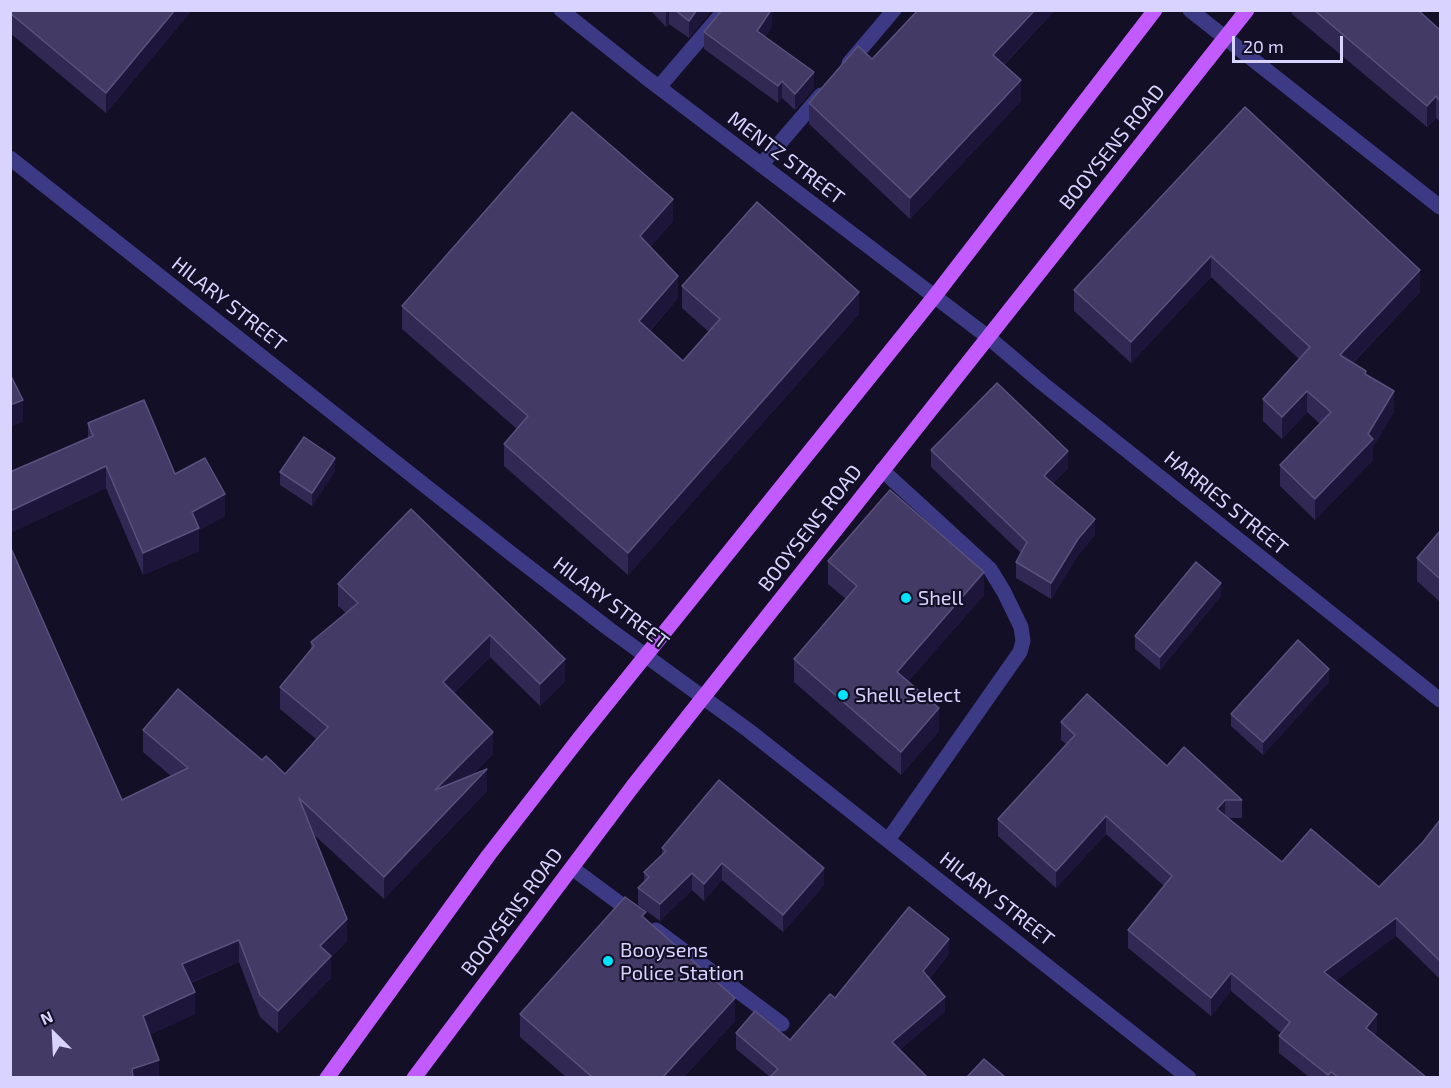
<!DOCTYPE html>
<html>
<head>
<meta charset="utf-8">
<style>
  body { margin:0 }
  #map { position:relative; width:1451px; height:1088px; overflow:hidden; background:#130f26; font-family:"Exo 2",sans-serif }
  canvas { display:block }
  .frame { position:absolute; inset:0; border:12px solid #d9d4ff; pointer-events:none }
  .north { position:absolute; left:24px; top:1004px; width:60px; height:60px; -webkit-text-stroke:4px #130f26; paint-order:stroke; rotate:336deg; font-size:16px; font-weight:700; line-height:24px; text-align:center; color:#d9d4ff }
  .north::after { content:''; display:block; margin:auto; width:21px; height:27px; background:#d9d4ff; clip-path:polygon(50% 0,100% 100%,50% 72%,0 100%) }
  .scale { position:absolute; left:1232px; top:36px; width:111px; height:27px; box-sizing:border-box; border:3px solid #d9d4ff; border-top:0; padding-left:8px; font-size:18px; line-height:21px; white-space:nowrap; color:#d9d4ff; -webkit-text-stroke:4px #130f26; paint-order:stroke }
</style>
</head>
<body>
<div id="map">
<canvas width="1451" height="1088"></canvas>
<div class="frame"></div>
<div class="north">N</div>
<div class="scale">20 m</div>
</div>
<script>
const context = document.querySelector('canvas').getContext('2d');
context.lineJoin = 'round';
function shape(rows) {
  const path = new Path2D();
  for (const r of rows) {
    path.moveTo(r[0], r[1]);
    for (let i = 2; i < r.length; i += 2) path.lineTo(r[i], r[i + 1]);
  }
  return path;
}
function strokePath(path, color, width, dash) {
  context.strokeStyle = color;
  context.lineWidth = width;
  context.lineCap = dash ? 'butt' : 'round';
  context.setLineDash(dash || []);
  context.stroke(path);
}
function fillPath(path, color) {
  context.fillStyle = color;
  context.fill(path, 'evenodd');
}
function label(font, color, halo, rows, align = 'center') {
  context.font = font + ' "Exo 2",sans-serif';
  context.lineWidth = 4.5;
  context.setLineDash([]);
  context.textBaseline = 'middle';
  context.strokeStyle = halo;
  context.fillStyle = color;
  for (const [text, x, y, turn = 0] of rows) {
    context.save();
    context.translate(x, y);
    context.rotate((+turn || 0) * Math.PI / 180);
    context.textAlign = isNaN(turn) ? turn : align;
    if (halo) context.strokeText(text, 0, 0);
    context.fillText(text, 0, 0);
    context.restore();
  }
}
strokePath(shape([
  [849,63,894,10],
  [659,87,725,10],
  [761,165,821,95],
  [882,470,990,569,1004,592,1021,627,1023,641,1020,652,888,840],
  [572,868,634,914],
  [656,930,782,1024]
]), '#3d3a85', 15);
strokePath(shape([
  [561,10,644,76,988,337,1042,383,1440,700],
  [1190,10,1440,207],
  [10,158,513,555,609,629,748,730,1189,1078]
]), '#3d3a85', 15);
strokePath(shape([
  [327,1078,488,856,581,736,934,297,1155,10],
  [414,1078,633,786,1247,10]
]), '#c25bff', 15);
fillPath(shape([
  [10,10,192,10,106,113,10,33],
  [650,10,712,10,689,38,669,24,666,27],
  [772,10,772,26,765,37,814,88,795,110,782,98,778,103,704,49,704,32],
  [1055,10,1004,65,1021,101,910,219,809,124,809,103,872,59],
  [1292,10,1418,10,1440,30,1440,122,1436,118,1427,127,1292,14],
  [1245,107,1420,292,1353,363,1366,375,1394,412,1373,447,1373,460,1315,520,1280,486,1280,465,1320,424,1307,412,1282,439,1263,421,1263,399,1299,359,1211,277,1131,363,1074,311,1074,290],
  [673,221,650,247,678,298,650,331,683,361,709,332,682,308,682,286,859,314,628,575,504,466,504,444,517,429,402,329,402,306],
  [88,423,175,474,225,516,199,530,199,551,143,575,106,488,10,533,10,472,88,438],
  [931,450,1068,468,1053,483,1095,535,1078,555,1051,599,1016,578,1016,562,1021,553,931,467],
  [335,471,312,506,280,485,280,472],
  [411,509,565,681,540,706,490,657,454,693,493,754,472,775,487,791,384,899,313,834,347,941,331,957,331,978,278,1033,260,1017,239,962,191,983,195,1014,149,1035,159,1077,10,1077,122,800,171,776,143,752,143,730,262,760,285,774,316,739,280,709,280,687,311,649,311,642,346,613,338,606,338,584],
  [1440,531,1440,602,1417,581,1417,558],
  [828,561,984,595,908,681,939,731,901,775,794,682,794,659,846,599,828,584],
  [1221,596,1160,670,1135,649,1135,636],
  [1329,682,1263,755,1231,726,1231,714],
  [1061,722,1167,766,1242,800,1242,818,1228,818,1282,862,1379,887,1423,842,1440,820,1440,979,1396,936,1335,981,1377,1032,1374,1035,1426,1077,1309,1077,1279,1053,1279,1036,1281,1033,1231,991,1211,1016,1128,948,1128,930,1164,886,1106,834,1056,888,998,836,998,819,1066,744,1061,740],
  [662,848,824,885,783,932,722,880,704,901,692,890,660,921,638,905,638,888,644,882,644,872,662,856],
  [646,919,735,1021,684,1077,566,1077,520,1037,520,1014],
  [949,954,929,979,945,1012,770,1077,736,1049,736,1033,790,1040,835,998]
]), '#312854');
fillPath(shape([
  [175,10,192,10,106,113,106,93],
  [666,10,669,10,669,24,666,27],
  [697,10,712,10,689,38,689,21],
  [771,10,772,10,772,26,757,48,757,31],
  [1035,10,1055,10,993,76,993,55],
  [814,72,814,88,795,110,795,94],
  [1021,80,1021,101,910,219,910,198],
  [782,81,782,98,778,103,778,86],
  [1436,96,1436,118,1427,127,1427,106],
  [673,199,673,221,640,258,640,236],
  [1211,256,1211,277,1131,363,1131,342],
  [1420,270,1420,292,1340,376,1340,355],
  [678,276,678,298,639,343,639,321],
  [859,292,859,314,628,575,628,553],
  [1307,391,1307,412,1282,439,1282,417],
  [1394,391,1394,412,1373,447,1373,460,1315,520,1315,499,1368,434],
  [23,400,23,422,10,427,10,405],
  [1068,451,1068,468,1044,492,1044,476],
  [335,458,335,471,312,506,312,493],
  [106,466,106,488,10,533,10,511],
  [225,494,225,516,199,530,199,551,143,575,143,553,192,512],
  [1095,519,1095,535,1078,555,1051,599,1051,583,1078,539],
  [984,572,984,595,897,695,897,672],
  [1221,583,1221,596,1160,670,1160,657],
  [490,635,490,657,443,704,443,682],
  [565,659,565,681,540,706,540,684],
  [1329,669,1329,682,1263,755,1263,742],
  [939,708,939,731,901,775,901,752],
  [493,732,493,754,435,812,435,790],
  [487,769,487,791,384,899,384,877],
  [1225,800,1225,818,1217,809],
  [1106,816,1106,834,1056,888,1056,871],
  [722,863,722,880,704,901,704,884],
  [824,868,824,885,783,932,783,915],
  [692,873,692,890,660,921,660,904],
  [1396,918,1396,936,1324,990,1324,972],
  [347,919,347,941,331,957,331,978,278,1033,278,1011,320,946],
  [949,939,949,954,923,986,923,971],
  [239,940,239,962,182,986,182,964],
  [1231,973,1231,991,1211,1016,1211,998],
  [195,992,195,1014,143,1038,143,1016],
  [945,997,945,1012,892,1057,892,1042],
  [735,998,735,1021,684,1077,663,1077],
  [1377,1014,1377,1032,1366,1046,1366,1028],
  [159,1060,159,1077,132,1077,132,1069]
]), '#1d163a');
const building = shape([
  [10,10,175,10,106,93,10,13,10,10],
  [675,10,697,10,689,21,675,10],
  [722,10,771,10,757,31,814,72,795,94,782,81,778,86,704,32,722,10],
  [918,10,1035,10,993,55,1021,80,910,198,809,103,858,46,872,59,918,10],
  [1314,10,1418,10,1440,30,1440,101,1436,96,1427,106,1314,10],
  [1245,107,1420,270,1340,355,1366,371,1365,374,1394,391,1368,434,1373,439,1315,499,1280,465,1331,412,1307,391,1282,417,1263,399,1310,347,1211,256,1131,342,1074,290,1245,107],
  [572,112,673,199,640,236,678,276,639,321,683,361,720,319,682,286,757,202,859,292,628,553,504,444,528,416,402,306,572,112],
  [10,374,23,400,10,405,10,374],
  [997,383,1068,451,1044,476,1095,519,1078,539,1051,583,1016,562,1027,542,931,450,997,383],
  [144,400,175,474,205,458,225,494,192,512,199,528,143,553,106,466,10,511,10,472,93,436,88,423,144,400],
  [304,437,335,458,312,493,280,472,304,437],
  [890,490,984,572,897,672,939,708,901,752,794,659,857,586,828,561,890,490],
  [411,509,565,659,540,684,490,635,443,682,493,732,435,790,487,769,384,877,299,798,347,919,320,946,331,956,278,1011,260,995,239,940,182,964,195,992,143,1016,159,1060,132,1069,133,1077,10,1077,10,546,122,800,188,768,143,730,178,689,262,760,266,756,285,774,328,727,280,687,314,646,311,642,358,603,338,584,411,509],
  [1440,531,1440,579,1417,558,1440,531],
  [1196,562,1221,583,1160,657,1135,636,1196,562],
  [1298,640,1329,669,1263,742,1231,714,1298,640],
  [1087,694,1167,766,1184,747,1242,800,1225,800,1217,809,1282,862,1311,829,1379,887,1423,842,1440,820,1440,961,1396,918,1324,972,1377,1014,1366,1028,1426,1077,1338,1077,1331,1072,1328,1075,1279,1036,1290,1022,1231,973,1211,998,1128,930,1172,876,1106,816,1056,871,998,819,1075,735,1061,722,1087,694],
  [719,780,824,868,783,915,722,863,704,884,692,873,660,904,638,888,649,877,644,872,666,851,662,848,719,780],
  [625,897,646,912,642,916,735,998,663,1077,592,1077,520,1014,625,897],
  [909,907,949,939,923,971,945,997,892,1042,927,1077,770,1077,778,1069,736,1033,755,1011,790,1040,830,994,835,998,909,907],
  [984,1059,1005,1077,967,1077,984,1059]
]);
fillPath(building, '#433a66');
strokePath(building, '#5a527e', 1.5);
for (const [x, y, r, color] of [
  [906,598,6,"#00e5ff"],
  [843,695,6,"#00e5ff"],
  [608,961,6,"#00e5ff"]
]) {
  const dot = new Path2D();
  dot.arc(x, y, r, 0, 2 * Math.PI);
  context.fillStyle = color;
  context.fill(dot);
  strokePath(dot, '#130f26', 2);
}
label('20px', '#d9d4ff', '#130f26', [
  ["BOOYSENS ROAD",1112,147,-51],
  ["MENTZ STREET",786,158,37],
  ["HILARY STREET",229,304,38],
  ["HARRIES STREET",1226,503,39],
  ["BOOYSENS ROAD",810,528,-52],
  ["HILARY STREET",611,603,37],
  ["HILARY STREET",997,899,38],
  ["BOOYSENS ROAD",512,912,-53]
]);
label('20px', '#d9d4ff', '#130f26', [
  ["Shell",918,598],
  ["Shell Select",855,695],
  ["Booysens",620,950],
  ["Police Station",620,973]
], 'left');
</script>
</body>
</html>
